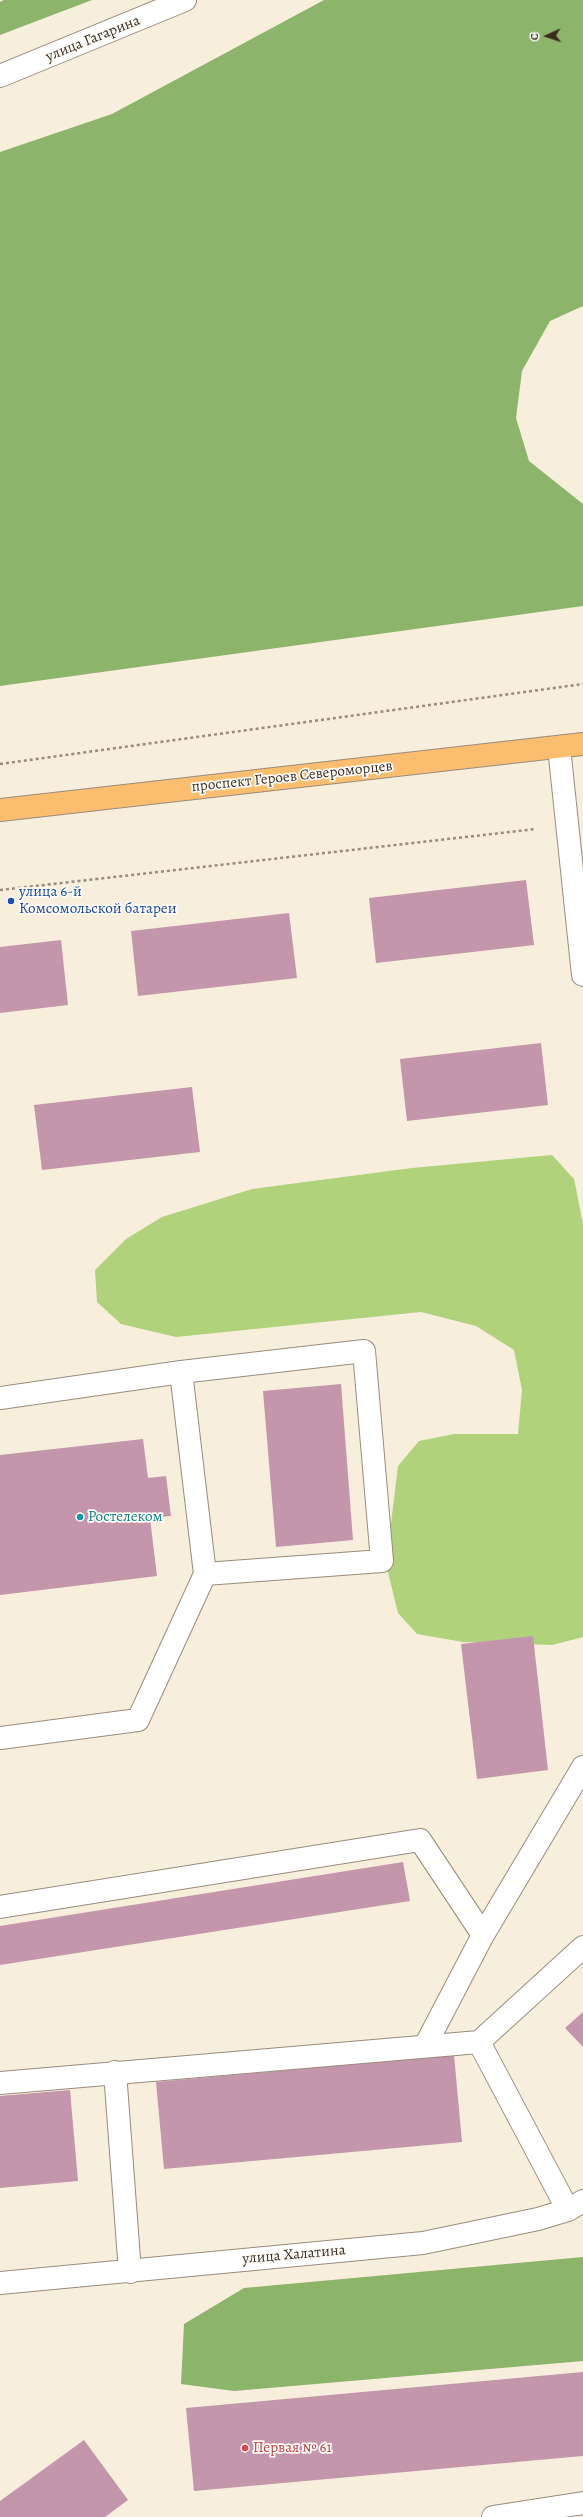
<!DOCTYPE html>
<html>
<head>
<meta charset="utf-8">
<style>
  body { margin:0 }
  #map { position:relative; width:583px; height:2517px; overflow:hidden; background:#f7eedc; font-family:Alegreya,serif }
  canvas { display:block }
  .north { position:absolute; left:527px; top:16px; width:40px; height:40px; -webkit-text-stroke:3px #fdfcf7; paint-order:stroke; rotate:267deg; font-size:11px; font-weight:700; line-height:16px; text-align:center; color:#3b2a1e }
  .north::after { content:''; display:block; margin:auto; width:14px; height:18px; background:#3b2a1e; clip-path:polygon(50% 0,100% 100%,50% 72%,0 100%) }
</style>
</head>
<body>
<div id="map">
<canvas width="583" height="2517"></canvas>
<div class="north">С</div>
</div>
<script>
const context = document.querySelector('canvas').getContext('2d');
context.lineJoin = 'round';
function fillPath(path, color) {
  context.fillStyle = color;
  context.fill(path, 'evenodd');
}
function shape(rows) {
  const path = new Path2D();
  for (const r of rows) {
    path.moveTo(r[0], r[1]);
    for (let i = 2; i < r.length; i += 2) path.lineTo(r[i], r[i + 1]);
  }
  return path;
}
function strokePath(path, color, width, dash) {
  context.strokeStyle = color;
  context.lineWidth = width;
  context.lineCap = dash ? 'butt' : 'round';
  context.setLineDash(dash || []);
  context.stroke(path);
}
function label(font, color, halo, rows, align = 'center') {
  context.font = font + ' Alegreya,serif';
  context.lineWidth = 3.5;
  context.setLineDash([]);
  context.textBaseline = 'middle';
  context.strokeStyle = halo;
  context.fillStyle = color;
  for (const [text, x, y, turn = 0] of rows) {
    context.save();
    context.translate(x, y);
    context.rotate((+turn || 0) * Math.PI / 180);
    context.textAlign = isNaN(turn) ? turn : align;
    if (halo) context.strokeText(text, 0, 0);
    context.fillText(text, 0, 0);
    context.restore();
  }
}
fillPath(shape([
  [552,1155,574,1179,583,1224,583,1637,552,1645,463,1642,417,1634,398,1613,386,1564,398,1466,419,1441,454,1434,518,1434,522,1390,514,1350,476,1326,421,1312,176,1337,121,1324,97,1302,95,1270,126,1239,162,1217,252,1189,412,1168]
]), '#b0d27a');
fillPath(shape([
  [4,0,92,0,0,35,0,2],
  [324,0,583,0,583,306,550,321,522,371,516,418,529,461,583,504,583,606,0,686,0,152,112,114],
  [583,2257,583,2361,234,2391,181,2384,184,2324,244,2288]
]), '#8cb46a');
fillPath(shape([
  [526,880,534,945,376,963,369,898],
  [289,913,297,978,138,996,131,931],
  [61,940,68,1005,0,1013,0,947],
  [541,1043,548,1105,407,1121,400,1059],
  [192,1087,200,1152,42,1170,34,1105],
  [341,1384,353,1540,276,1547,263,1391],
  [143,1439,148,1478,166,1476,171,1516,150,1518,157,1576,0,1595,0,1455],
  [533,1636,548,1770,477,1779,461,1644],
  [403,1862,410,1901,0,1965,0,1926],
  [583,2012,583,2047,565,2028],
  [454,2055,462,2142,164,2169,156,2082],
  [70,2090,78,2181,0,2188,0,2096],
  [583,2372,583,2456,194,2491,186,2408],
  [84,2440,128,2500,105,2517,0,2517,0,2501]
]), '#c496ab');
const minor = shape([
  [0,76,185,0],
  [559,747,583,975],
  [181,1372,205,1574],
  [0,1398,181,1372,364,1351,382,1561,205,1574,138,1720,0,1738],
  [0,1907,420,1840,483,1935],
  [479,2042,568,2210],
  [425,2046,483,1935,583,1767],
  [115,2072,130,2272],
  [0,2083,479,2042,583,1947],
  [0,2283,423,2243,538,2219,568,2210,583,2201],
  [493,2517,583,2503]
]);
const major = shape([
  [0,810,583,744]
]);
strokePath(minor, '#998c7d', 24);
strokePath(major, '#998c7d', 24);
strokePath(shape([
  [0,764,583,684],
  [0,890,536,829]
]), '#998c7d', 2.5, [3, 3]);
strokePath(minor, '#fff', 22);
strokePath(major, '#fbbe6e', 22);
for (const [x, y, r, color] of [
  [11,901,4,"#1a4fb4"],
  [80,1517,4,"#0f9aa8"],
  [245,2448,4,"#e0444e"]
]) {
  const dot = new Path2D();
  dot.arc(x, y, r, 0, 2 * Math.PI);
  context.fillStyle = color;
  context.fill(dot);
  strokePath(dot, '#fdfcf7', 1.5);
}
label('15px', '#3b2a1e', '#fdfcf7', [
  ["улица Гагарина",93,39,-22],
  ["проспект Героев Североморцев",292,777,-6],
  ["улица Халатина",294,2255,-5]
]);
label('15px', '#164399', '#fdfcf7', [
  ["улица 6-й",19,892],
  ["Комсомольской батареи",19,909]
], 'left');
label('15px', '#0d838f', '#fdfcf7', [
  ["Ростелеком",88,1517]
], 'left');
label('15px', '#be3a42', '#fdfcf7', [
  ["Первая № 61",253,2448]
], 'left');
</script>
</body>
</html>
